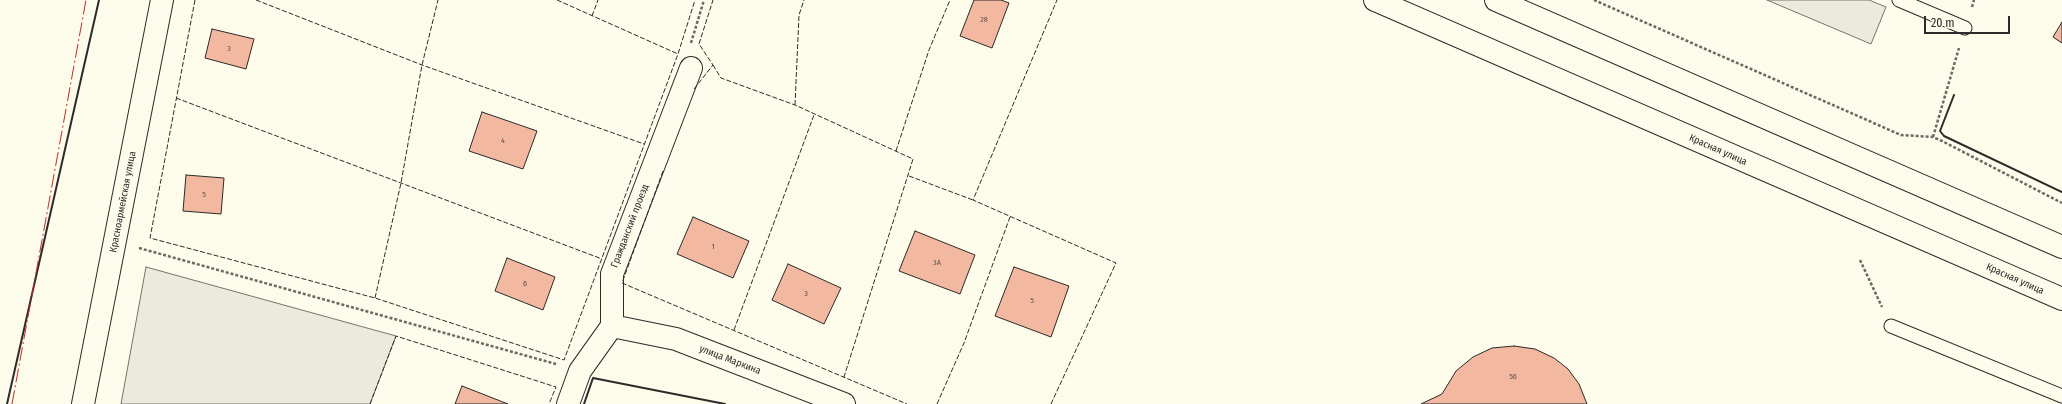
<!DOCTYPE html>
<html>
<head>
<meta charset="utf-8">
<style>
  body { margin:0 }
  #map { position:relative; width:2062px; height:404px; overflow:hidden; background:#fdfbea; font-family:"Fira Sans Condensed",sans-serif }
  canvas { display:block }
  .scale { position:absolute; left:1924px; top:16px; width:86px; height:18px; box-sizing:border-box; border:2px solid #2b2b2b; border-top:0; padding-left:5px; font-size:12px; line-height:14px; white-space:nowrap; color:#2b2b2b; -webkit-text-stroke:3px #fdfbea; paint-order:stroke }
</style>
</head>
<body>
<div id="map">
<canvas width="2062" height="404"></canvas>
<div class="scale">20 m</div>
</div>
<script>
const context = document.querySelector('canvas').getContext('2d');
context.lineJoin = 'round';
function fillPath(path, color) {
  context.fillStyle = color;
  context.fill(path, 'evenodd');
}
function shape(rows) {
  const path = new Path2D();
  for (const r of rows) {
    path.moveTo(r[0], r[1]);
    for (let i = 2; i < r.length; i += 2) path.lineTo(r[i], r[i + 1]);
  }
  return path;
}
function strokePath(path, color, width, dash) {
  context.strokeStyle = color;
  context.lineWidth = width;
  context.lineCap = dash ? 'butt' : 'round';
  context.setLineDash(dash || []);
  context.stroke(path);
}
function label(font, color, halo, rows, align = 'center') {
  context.font = font + ' "Fira Sans Condensed",sans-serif';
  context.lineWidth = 3;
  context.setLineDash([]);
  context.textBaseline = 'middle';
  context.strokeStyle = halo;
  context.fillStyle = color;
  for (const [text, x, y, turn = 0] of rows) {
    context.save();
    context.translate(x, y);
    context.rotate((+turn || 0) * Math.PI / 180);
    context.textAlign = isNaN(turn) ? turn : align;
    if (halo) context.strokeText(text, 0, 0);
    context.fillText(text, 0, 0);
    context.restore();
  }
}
const green = shape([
  [146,267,396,336,370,404,121,404,146,267]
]);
fillPath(green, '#ecebdb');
strokePath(green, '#74746e', 1);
const parking = shape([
  [1767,0,1869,0,1886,7,1871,44,1767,0]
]);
fillPath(parking, '#eceadb');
strokePath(parking, '#74746e', 1);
const building = shape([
  [974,0,1001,0,1009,3,992,48,960,36,974,0],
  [2062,22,2062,43,2053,37,2062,22],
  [212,29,254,39,246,69,205,58,212,29],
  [482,112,537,131,523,169,469,151,482,112],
  [186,175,224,178,221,214,183,211,186,175],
  [693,217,749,241,733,278,677,254,693,217],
  [915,231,975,255,960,294,899,271,915,231],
  [507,258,555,277,543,310,495,291,507,258],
  [788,264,841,288,824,324,772,300,788,264],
  [1014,267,1069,286,1051,337,995,316,1014,267],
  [1514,346,1535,349,1554,358,1568,369,1579,384,1587,404,1421,404,1442,394,1456,371,1473,357,1492,348,1514,346],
  [462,386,508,404,455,404,462,386]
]);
fillPath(building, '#f2b8a0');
strokePath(building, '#2b2b2b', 1);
const service = shape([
  [1899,0,1965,28],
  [1891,326,2062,396]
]);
const minor = shape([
  [612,326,676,339,844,404],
  [568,404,580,371,612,326,612,274,691,68]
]);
const tertiary = shape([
  [83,404,162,0]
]);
const trunk = shape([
  [1375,0,2062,299],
  [1496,0,2062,247]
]);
strokePath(service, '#2b2b2b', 15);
strokePath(minor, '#2b2b2b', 24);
strokePath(tertiary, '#2b2b2b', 24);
strokePath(trunk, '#2b2b2b', 24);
strokePath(shape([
  [1594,0,1901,135,1933,137,1942,141,2062,203],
  [1972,7,1974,0],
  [691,43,704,0],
  [1933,137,1959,48],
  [139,248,556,364],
  [1860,260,1882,307]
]), '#6a6964', 2.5, [3, 2]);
strokePath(service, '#fdfbea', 13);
strokePath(minor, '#fdfbea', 22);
strokePath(tertiary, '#fdfbea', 22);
strokePath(trunk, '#fdfbea', 22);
strokePath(shape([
  [195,0,150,238,375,298,564,360,678,54,695,0],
  [256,0,422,65,644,144],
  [557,0,678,54],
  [592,16,598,0],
  [713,65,721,78,795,105,913,159,844,377],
  [694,89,713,65,699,44,713,0],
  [176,98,602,259],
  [795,105,799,15,804,0],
  [896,151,929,50,950,0],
  [663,171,622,283,907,404],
  [909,176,973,200],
  [375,298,401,183,422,65,438,0],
  [734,330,814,115],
  [370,404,396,336,556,387,549,404],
  [937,404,964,343,1010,217],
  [1051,404,1116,263,973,200,1057,0]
]), '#2b2b2b', 1, [5, 2]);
strokePath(shape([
  [1954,95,1940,131,1944,136,2062,192],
  [7,404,99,0],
  [584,404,593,378,725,404]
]), '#2b2b2b', 2);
strokePath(shape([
  [12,404,86,0]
]), '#c62828', 1, [14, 3, 2, 3]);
label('8px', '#5d4e48', null, [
  ["28",984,20],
  ["3",229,49],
  ["4",503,141],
  ["5",204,195],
  ["1",713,247],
  ["3А",937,263],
  ["6",525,284],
  ["3",806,294],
  ["5",1032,301],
  ["56",1513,377]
]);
label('10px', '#2b2b2b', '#fdfbea', [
  ["Красная улица",1718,150,24],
  ["Красноармейская улица",123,202,-79],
  ["Гражданский проезд",630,226,-69],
  ["Красная улица",2015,279,24],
  ["улица Маркина",730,360,21]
]);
</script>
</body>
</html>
